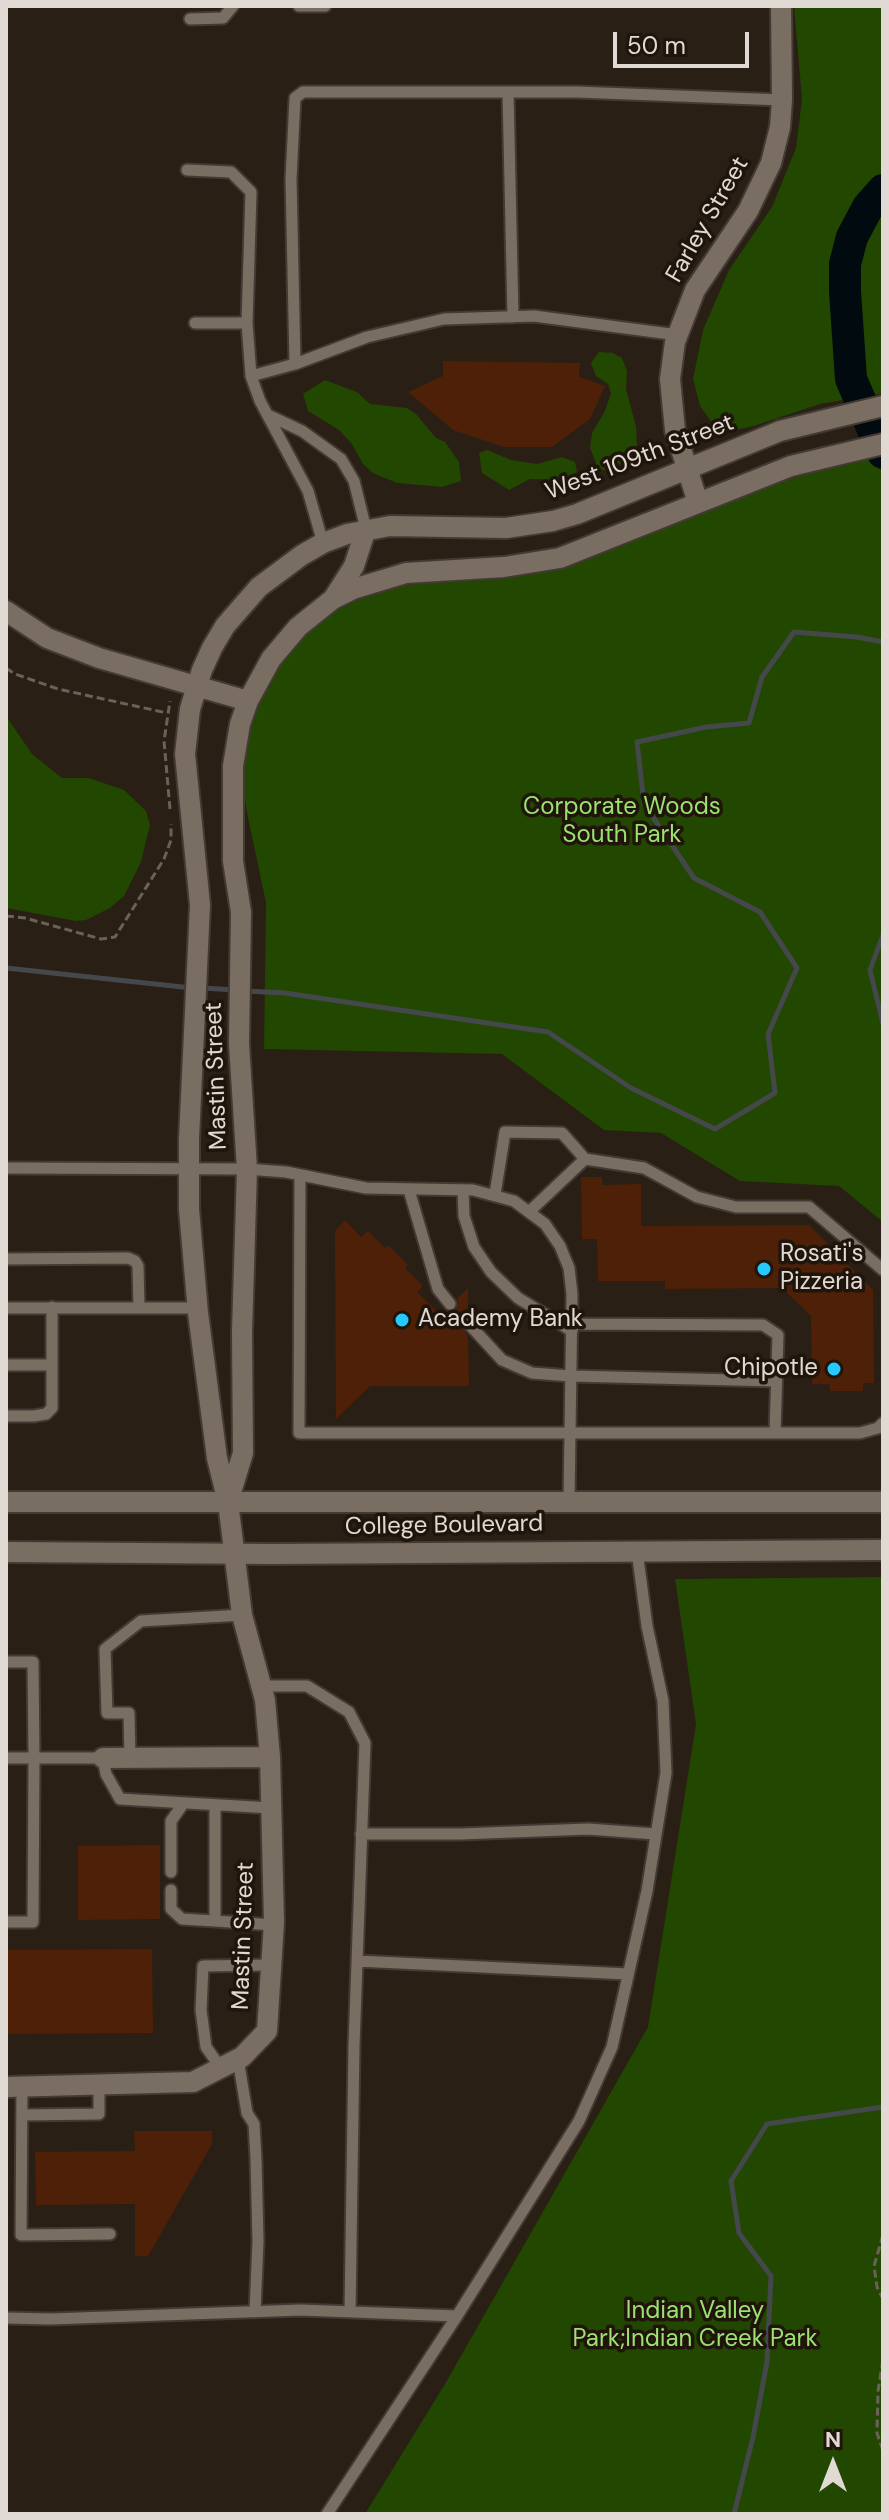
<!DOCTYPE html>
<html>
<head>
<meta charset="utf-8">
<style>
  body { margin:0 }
  #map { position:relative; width:889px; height:2520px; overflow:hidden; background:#291f14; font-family:"DM Sans",sans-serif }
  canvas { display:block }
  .frame { position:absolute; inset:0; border:8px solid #e1dad4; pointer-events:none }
  .north { position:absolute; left:793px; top:2424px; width:80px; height:80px; -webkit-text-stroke:6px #1f150b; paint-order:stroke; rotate:0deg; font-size:22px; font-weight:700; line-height:32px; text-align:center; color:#e1dad4 }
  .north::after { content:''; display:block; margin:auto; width:28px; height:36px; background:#e1dad4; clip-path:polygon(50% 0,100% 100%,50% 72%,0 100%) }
  .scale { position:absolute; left:613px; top:32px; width:136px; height:36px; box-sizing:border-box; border:4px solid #e1dad4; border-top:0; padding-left:10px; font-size:24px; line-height:28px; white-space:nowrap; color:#e1dad4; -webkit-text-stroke:6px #1f150b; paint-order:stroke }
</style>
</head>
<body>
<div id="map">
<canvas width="889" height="2520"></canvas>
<div class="frame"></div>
<div class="north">N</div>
<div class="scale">50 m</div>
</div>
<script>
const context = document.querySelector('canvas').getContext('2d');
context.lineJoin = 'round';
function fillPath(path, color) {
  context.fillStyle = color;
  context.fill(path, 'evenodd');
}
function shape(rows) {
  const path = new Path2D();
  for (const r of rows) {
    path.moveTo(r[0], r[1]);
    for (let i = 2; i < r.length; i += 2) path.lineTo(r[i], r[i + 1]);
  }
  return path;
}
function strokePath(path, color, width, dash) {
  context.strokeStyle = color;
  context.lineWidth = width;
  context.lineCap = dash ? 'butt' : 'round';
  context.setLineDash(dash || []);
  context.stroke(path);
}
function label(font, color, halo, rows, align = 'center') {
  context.font = font + ' "DM Sans",sans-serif';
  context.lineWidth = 7;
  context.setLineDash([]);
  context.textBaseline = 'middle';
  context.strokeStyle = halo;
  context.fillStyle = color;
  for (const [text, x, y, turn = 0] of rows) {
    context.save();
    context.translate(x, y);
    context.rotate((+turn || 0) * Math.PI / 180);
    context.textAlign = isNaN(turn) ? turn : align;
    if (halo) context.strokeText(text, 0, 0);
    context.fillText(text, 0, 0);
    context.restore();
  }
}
fillPath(shape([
  [794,6,883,6,883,393,820,404,754,426,730,431,713,424,700,406,693,379,703,330,729,270,772,207,796,148,802,99],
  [599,352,613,353,622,358,627,371,626,389,636,426,637,446,631,457,608,472,598,468,590,448,592,433,605,411,611,393,608,384,596,376,591,363],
  [325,380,357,392,370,404,407,408,416,414,436,438,445,442,459,462,461,481,442,487,397,483,373,473,363,464,352,444,339,430,308,411,303,394],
  [487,450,511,460,537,464,562,457,575,462,577,471,568,480,530,479,509,490,482,473,479,453],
  [883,455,883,1222,839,1186,740,1181,661,1133,604,1130,502,1054,264,1049,266,903,246,808,242,776,247,738,263,687,281,659,308,632,332,613,371,593,406,585,538,572,584,561,770,485,840,464],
  [6,716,32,754,62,778,89,778,124,790,146,811,150,825,141,862,124,896,110,908,86,920,76,921,6,908],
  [883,1577,883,2514,365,2514,445,2384,648,2027,696,1724,675,1579]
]), '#214700');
strokePath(shape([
  [883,935,870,970,883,1024],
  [6,968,192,988],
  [202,988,236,990],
  [246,991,285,993,548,1032,631,1088,715,1129,775,1093,768,1034,797,968,760,912,694,878,644,804,637,742,706,727,749,723,762,677,794,632,857,637,883,642],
  [734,2514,753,2437,767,2362,771,2276,739,2233,731,2181,767,2124,883,2107]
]), '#44484a', 5);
strokePath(shape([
  [883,190,868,207,852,237,845,264,845,291,851,379,883,453]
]), '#000a0f', 32);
fillPath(shape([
  [443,361,580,363,579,377,605,386,590,419,552,447,504,447,453,430,408,392,443,376],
  [581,1177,602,1177,602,1185,641,1184,641,1226,809,1225,873,1290,874,1383,863,1383,863,1391,830,1391,830,1384,812,1384,811,1316,782,1288,665,1289,665,1281,598,1281,597,1239,582,1239],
  [345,1220,361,1237,368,1231,385,1248,388,1245,408,1265,405,1268,423,1286,417,1292,440,1314,444,1310,450,1312,456,1310,458,1304,457,1299,468,1288,468,1315,462,1317,460,1324,468,1336,469,1386,370,1386,336,1419,335,1231],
  [160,1845,160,1919,78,1920,78,1846],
  [152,1949,153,2033,6,2034,6,1950],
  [134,2131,212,2131,212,2144,148,2256,135,2256,135,2204,36,2205,35,2152,135,2151]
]), '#4e2008');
const service = shape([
  [299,6,325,6],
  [190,19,223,18,233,6],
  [508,92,513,317],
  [187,170,231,172,251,192,247,323,251,376,260,401,308,491,323,543],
  [195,323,247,323],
  [295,364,291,179,295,98,303,92,577,92,782,100],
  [251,376,295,364,367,337,444,319,534,316,678,335],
  [270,416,302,431,341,459,354,481,366,529],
  [6,1168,247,1169,286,1172,366,1188,473,1190,514,1201,545,1224,560,1246,569,1268,572,1294,569,1502],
  [300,1175,299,1433,860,1433,878,1428,883,1423],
  [409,1190,438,1289,450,1304],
  [463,1190,464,1216,474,1247,491,1272,518,1298,572,1331],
  [495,1194,505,1132,562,1133,585,1159],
  [530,1211,585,1159,644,1168,697,1197,736,1207,809,1207,883,1270],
  [6,1259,128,1258,135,1261,138,1266,139,1307],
  [6,1308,198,1308],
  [468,1323,502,1360,532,1373,571,1376,776,1381],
  [572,1324,763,1325,778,1335,775,1433],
  [6,1365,52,1365],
  [6,1416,34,1416,46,1414,52,1408,52,1307],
  [6,1662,33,1662,34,1758,33,1922,6,1922],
  [261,1686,307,1686,349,1712,365,1743,354,2045,350,2312],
  [6,1758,103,1758,106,1774,120,1799,271,1808],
  [130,1758,129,1713,107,1713,105,1649,141,1621,242,1615],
  [215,1806,215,1921,274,1925],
  [361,1834,461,1834,588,1829,655,1834],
  [171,1872,171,1821,183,1804],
  [171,1890,171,1909,182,1919,215,1921],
  [357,1961,628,1974],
  [238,2059,247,2113,254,2124,256,2159,258,2241,255,2312],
  [221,2068,206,2047,201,2010,203,1966,271,1965],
  [22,2087,21,2235,110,2234],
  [22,2115,99,2114,99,2085],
  [6,2318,51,2319,301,2310,457,2316],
  [327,2514,457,2316,579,2121,612,2047,647,1891,666,1773,663,1701,647,1626,637,1551]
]);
const minor = shape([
  [698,503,675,430,670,379,675,342,695,290,748,211,771,163,780,127,782,100,781,6],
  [333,599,354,566,366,529],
  [6,611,47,638,99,658,248,701],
  [228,1502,243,1453,242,1332,247,1169,239,1044,241,912,233,861,233,766,240,724,248,701,271,659,298,627,333,599,353,589,406,573,504,567,560,558,791,466,883,444],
  [103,1758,270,1757],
  [6,2087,193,2082,242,2057,267,2031,274,1922,270,1757,265,1700,242,1615,228,1502,217,1458,198,1313,189,1209,189,1139,200,905,185,754,190,709,202,670,212,648,225,626,259,587,302,555,323,543,347,534,390,526,506,528,553,521,577,514,780,431,883,406]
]);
const secondary = shape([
  [6,1502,883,1502],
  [6,1552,273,1554,883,1550]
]);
strokePath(service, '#433a34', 15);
strokePath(minor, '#433a34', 24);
strokePath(secondary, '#433a34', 24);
strokePath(shape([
  [6,668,15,674,58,689,167,713],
  [170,809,164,741,170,701],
  [6,916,25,918,101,939,115,937,164,859,171,840,171,824],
  [883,2235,874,2266,877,2287,883,2299],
  [883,2360,878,2391,877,2433,883,2451]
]), '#6a6258', 3, [8, 4]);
strokePath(service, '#7a6e62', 11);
strokePath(minor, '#7a6e62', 20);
strokePath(secondary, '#7a6e62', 20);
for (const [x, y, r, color] of [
  [764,1269,8,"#26c9fe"],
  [402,1320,8,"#26c9fe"],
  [834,1369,8,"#26c9fe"]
]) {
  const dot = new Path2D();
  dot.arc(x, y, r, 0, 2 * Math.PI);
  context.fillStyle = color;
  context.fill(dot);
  strokePath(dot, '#1f150b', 3);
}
label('24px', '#e1dad4', '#1f150b', [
  ["Farley Street",708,220,-60],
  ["West 109th Street",640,458,-21],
  ["Mastin Street",217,1076,-92],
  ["College Boulevard",444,1526,-1],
  ["Mastin Street",244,1936,-88]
]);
label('24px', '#9ce172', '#1f150b', [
  ["Corporate Woods",622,808],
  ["South Park",622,836],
  ["Indian Valley",695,2312],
  ["Park;Indian Creek Park",695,2340]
]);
label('24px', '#e1dad4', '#1f150b', [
  ["Rosati's",780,1255],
  ["Pizzeria",780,1283],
  ["Academy Bank",418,1320],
  ["Chipotle",818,1369,"right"]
], 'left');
</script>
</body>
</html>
